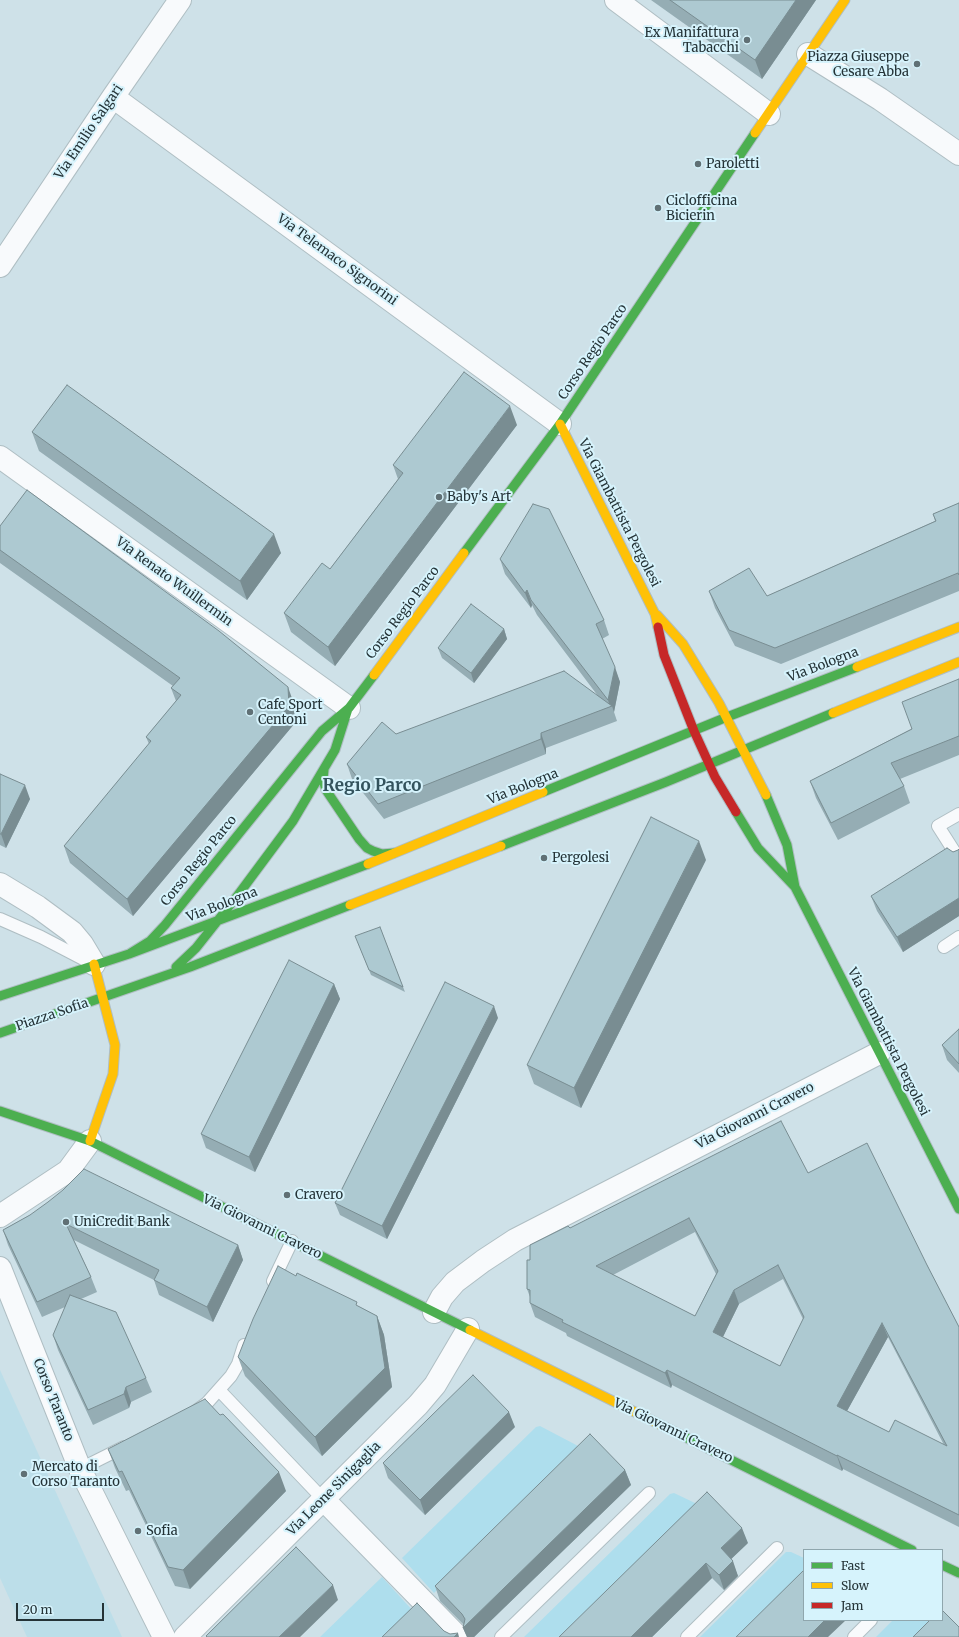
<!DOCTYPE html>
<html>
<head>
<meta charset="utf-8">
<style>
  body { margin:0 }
  #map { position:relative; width:959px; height:1637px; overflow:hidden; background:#cee1e8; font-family:Merriweather,serif }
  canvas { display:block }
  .legend { position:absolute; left:803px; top:1549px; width:140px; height:72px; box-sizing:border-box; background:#d6f3fc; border:1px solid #8fa6ad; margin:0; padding:5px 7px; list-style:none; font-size:12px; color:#243337 }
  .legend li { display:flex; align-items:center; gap:8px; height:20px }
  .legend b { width:20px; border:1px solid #8fa6ad }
  .scale { position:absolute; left:16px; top:1603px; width:88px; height:18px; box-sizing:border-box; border:2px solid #243337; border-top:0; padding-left:5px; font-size:12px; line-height:14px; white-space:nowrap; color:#243337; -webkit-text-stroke:3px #d6f3fc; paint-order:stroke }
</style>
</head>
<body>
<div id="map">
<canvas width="959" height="1637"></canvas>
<ul class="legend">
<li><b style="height:5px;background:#4caf50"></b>Fast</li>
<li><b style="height:5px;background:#ffc107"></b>Slow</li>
<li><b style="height:5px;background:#c62828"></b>Jam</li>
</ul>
<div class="scale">20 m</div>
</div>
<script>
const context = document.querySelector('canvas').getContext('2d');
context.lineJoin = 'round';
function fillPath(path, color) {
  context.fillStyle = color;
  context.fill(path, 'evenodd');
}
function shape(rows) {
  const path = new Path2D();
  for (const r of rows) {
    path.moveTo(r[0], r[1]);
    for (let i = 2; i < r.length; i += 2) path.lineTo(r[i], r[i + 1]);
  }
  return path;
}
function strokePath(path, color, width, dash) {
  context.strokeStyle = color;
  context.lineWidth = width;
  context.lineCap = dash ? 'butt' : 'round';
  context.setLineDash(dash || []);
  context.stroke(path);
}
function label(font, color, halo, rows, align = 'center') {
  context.font = font + ' Merriweather,serif';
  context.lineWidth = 4;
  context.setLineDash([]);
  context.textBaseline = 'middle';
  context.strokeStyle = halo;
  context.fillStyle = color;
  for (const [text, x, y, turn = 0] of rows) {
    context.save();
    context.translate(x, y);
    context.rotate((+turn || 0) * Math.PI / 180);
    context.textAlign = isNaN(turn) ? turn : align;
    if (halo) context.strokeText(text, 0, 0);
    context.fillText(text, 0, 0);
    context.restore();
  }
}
fillPath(shape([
  [0,1370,122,1637,27,1637,0,1578]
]), '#bcdee9');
fillPath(shape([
  [540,1426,580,1447,580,1451,434,1593,402,1558,536,1427],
  [674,1493,695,1503,697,1508,563,1637,524,1637,670,1494],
  [786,1552,791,1552,804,1558,804,1576,741,1637,700,1637],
  [382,1577,414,1612,388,1637,320,1637],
  [893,1620,930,1620,920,1637,876,1637]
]), '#aedeed');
const lane = shape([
  [959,814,938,826,959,859],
  [0,919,41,937,89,962],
  [944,947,959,937],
  [273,1281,292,1241],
  [219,1390,323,1499],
  [196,1411,207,1403,231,1376,238,1364,244,1345],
  [80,1469,124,1447],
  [501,1637,649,1493],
  [687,1637,777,1548],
  [854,1637,871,1620]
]);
const street = shape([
  [616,0,769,114],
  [808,54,880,99,959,154],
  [113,97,560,424],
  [0,266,113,97,180,0],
  [0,457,349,708],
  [0,884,38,907,72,932,82,944,94,964],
  [0,1216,68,1171,90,1141],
  [0,1268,80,1469,164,1637],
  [434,1312,442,1297,455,1282,483,1261,515,1240,879,1053],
  [323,1499,458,1637],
  [185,1637,418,1405,435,1385,468,1329]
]);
const fast = shape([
  [464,553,560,424,755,133],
  [324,770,323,779,326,790,359,839,367,848,373,851,382,854,394,853],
  [543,792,727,717,857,667],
  [766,795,787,845,795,887],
  [736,812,758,848,795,887,959,1209],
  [501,846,666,782,833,713],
  [129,954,150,941,165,925,322,731,349,708,374,675],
  [176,967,196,948,238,895,293,821,335,750,348,709],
  [0,996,129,954,368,864],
  [0,1033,190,967,350,905],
  [0,1111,90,1141,470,1330],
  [663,1426,912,1550],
  [942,1565,959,1573]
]);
const slow = shape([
  [755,133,845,0],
  [560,424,655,614,658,627],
  [657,615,683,644,719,703,766,795],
  [857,667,959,627],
  [374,675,464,553],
  [833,713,959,662],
  [368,864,543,792],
  [350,905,501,846],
  [90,1141,113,1074,115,1045,94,964],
  [470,1330,663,1426]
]);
const jam = shape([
  [658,627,664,655,694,731,715,777,736,812]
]);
strokePath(lane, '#afbec3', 14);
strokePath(street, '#afbec3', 24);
strokePath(fast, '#afbec3', 11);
strokePath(slow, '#afbec3', 11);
strokePath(jam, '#afbec3', 11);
strokePath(lane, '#f8fafc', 12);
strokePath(street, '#f8fafc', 22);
strokePath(fast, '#4caf50', 9);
strokePath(slow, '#ffc107', 9);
strokePath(jam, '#c62828', 9);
fillPath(shape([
  [651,0,816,0,762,79],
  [517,425,335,666,291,632,284,613,330,569,398,479,393,465],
  [32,432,281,553,247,600,39,451],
  [959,503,959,591,781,664,735,646,715,608,709,591,767,596,935,521,933,514],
  [0,526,294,704,295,723,133,916,70,863,64,846,149,744,146,737,176,701,171,688,173,686,0,563],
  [500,559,604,620,609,635,602,639,620,682,614,712,617,721,546,748,546,754,384,819,352,779,347,764,396,734,598,696,537,615,532,605,531,608,505,574],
  [504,629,507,639,474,683,442,658,438,648],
  [959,679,959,755,900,779,904,786,910,803,838,840,816,798,810,781,911,729],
  [0,774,30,799,6,848,0,845],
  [959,849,959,916,903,952,877,911,871,896,953,852,958,850],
  [706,860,581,1108,534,1084,527,1065],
  [380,927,405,992,371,975,357,941],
  [334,984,340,999,255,1172,206,1148,201,1134],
  [498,1018,387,1239,340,1215,335,1203],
  [959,1029,959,1073,947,1060,942,1045],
  [808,1173,927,1265,959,1327,959,1527,843,1469,842,1471,672,1385,671,1388,567,1336,566,1333,535,1317,530,1303,530,1297,527,1289,530,1260,570,1228],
  [695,1232,716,1274,695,1316,613,1275],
  [783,1279,803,1319,780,1366,723,1337,739,1304],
  [888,1337,944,1445,889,1432,847,1411],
  [30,1215,238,1245,243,1260,213,1322,159,1295,154,1280,74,1240,91,1277,97,1292,81,1299,146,1378,152,1392,131,1402,129,1408,93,1425,58,1350,53,1335,65,1307,42,1317,8,1245,3,1230],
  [358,1306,377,1316,384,1335,392,1387,322,1456,245,1376,238,1357],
  [515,1427,425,1515,388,1478,383,1463],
  [108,1449,286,1491,190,1589,175,1586,129,1490,126,1491,115,1468],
  [625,1470,631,1485,474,1637,467,1637,463,1628,464,1625,440,1601,435,1586],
  [748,1543,731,1559,738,1576,724,1590,712,1578,652,1637,559,1637]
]), '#95adb4');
fillPath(shape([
  [796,0,816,0,762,79,755,60],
  [510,406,517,425,335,666,328,647],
  [274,534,281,553,247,600,240,581],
  [527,590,532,605,531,608,525,593],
  [504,629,507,639,474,683,471,673],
  [615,667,620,682,614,712,612,706,610,707,608,700],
  [288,687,294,704,295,723,133,916,127,899],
  [541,733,546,748,546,754,541,739],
  [25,785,30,799,6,848,1,834],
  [699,841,706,860,581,1108,574,1088],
  [959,898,959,916,903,952,897,937],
  [334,984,340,999,255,1172,249,1157],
  [494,1006,498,1018,387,1239,382,1226],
  [238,1245,243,1260,213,1322,207,1307],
  [734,1290,739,1304,718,1347,713,1332],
  [377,1316,384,1335,392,1387,322,1456,315,1437],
  [882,1323,888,1337,842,1420,837,1406],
  [667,1370,672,1385,671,1388,665,1373],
  [126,1387,131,1402,129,1408,124,1394],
  [509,1412,515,1427,425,1515,420,1500],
  [837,1455,843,1469,842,1471,837,1456],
  [625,1470,631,1485,474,1637,467,1637,463,1628],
  [279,1472,286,1491,190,1589,183,1570],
  [742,1528,748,1543,727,1563,721,1548],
  [733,1561,738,1576,724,1590,719,1575],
  [706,1563,712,1578,652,1637,631,1637],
  [333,1585,338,1600,300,1637,279,1637],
  [825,1620,846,1620,828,1637,808,1637],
  [458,1633,459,1637,454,1637]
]), '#798d92');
const building = shape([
  [670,0,796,0,755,60,670,0],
  [464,372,510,406,328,647,284,613,322,563,330,569,403,473,393,465,464,372],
  [67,385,274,534,240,581,32,432,67,385],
  [27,490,219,631,288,687,289,706,127,899,64,846,151,741,146,737,181,695,171,688,180,678,0,550,0,526,27,490],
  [959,503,959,575,958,573,775,648,729,630,709,591,749,568,767,596,936,521,933,514,959,503],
  [533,504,549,509,604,620,596,624,615,667,608,700,531,600,527,590,525,593,500,559,533,504],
  [471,604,504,629,471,673,438,648,471,604],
  [564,671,612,706,541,733,541,739,378,804,347,764,382,722,396,734,564,671],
  [959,679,959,736,891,763,904,786,831,823,810,781,912,729,902,702,959,679],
  [0,774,25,785,1,834,0,834,0,774],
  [651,817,699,841,574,1088,527,1065,651,817],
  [947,848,953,852,958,850,959,849,959,898,897,937,871,896,947,848],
  [380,927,403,987,369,970,355,936,380,927],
  [289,960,334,984,249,1157,201,1134,289,960],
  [445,982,494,1006,382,1226,335,1203,445,982],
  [959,1029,959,1064,942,1045,959,1029],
  [781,1121,808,1173,867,1143,927,1265,959,1327,959,1515,837,1455,837,1456,667,1370,665,1373,562,1322,563,1320,530,1303,530,1290,527,1289,527,1260,530,1260,530,1245,568,1226,570,1228,781,1121],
  [689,1218,718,1271,695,1316,596,1266,689,1218],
  [778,1265,804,1317,780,1366,713,1332,734,1290,778,1265],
  [882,1323,947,1446,895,1420,889,1432,837,1406,882,1323],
  [84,1169,238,1245,207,1307,154,1280,159,1270,66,1224,91,1277,37,1302,3,1230,30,1215,48,1202,63,1190,84,1169],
  [278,1266,296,1276,297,1273,357,1302,356,1305,377,1316,385,1368,315,1437,238,1357,253,1319,278,1266],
  [70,1295,116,1312,146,1378,126,1387,124,1394,88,1410,53,1335,70,1295],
  [473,1375,509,1412,420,1500,383,1463,473,1375],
  [205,1399,220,1415,223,1414,279,1472,183,1570,168,1567,122,1471,119,1472,108,1449,205,1399],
  [590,1434,625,1470,463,1628,465,1619,462,1614,435,1586,590,1434],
  [707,1492,742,1528,721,1548,733,1561,719,1575,706,1563,631,1637,559,1637,707,1492],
  [296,1547,333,1585,279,1637,207,1637,206,1636,296,1547],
  [804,1570,804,1620,825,1620,808,1637,736,1637,804,1570],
  [417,1603,444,1631,450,1634,458,1633,454,1637,382,1637,417,1603],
  [942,1610,959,1627,959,1637,913,1637,930,1620,942,1620,942,1610]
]);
fillPath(building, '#adc9d1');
strokePath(building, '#798d92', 1);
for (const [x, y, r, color] of [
  [747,40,4,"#607075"],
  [917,64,4,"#607075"],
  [698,164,4,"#607075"],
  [658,208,4,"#607075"],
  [439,497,4,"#607075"],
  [250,712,4,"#607075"],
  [544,858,4,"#607075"],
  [287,1195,4,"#607075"],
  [66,1222,4,"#607075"],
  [24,1474,4,"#607075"],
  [138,1531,4,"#607075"]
]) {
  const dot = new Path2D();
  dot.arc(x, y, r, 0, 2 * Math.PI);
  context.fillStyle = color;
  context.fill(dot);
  strokePath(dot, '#d6f3fc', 1.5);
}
label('13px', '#243337', '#d6f3fc', [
  ["Ex Manifattura",739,33,"right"],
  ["Tabacchi",739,48,"right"],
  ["Piazza Giuseppe",909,57,"right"],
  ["Cesare Abba",909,72,"right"],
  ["Paroletti",706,164],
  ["Ciclofficina",666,201],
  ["Bicierin",666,216],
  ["Baby's Art",447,497],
  ["Cafe Sport",258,705],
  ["Centoni",258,720],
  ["Pergolesi",552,858],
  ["Cravero",295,1195],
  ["UniCredit Bank",74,1222],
  ["Mercato di",32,1467],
  ["Corso Taranto",32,1482],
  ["Sofia",146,1531]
], 'left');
label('13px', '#243337', '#d6f3fc', [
  ["Via Emilio Salgari",89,132,-56],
  ["Via Telemaco Signorini",337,260,36],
  ["Corso Regio Parco",593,352,-56],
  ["Via Giambattista Pergolesi",619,513,63],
  ["Via Renato Wuillermin",174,582,36],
  ["Corso Regio Parco",403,613,-53],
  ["Via Bologna",823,665,-21],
  ["Via Bologna",523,787,-22],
  ["Corso Regio Parco",199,861,-51],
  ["Via Bologna",222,905,-21],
  ["Piazza Sofia",52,1015,-19],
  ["Via Giambattista Pergolesi",888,1042,63],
  ["Via Giovanni Cravero",755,1116,-27],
  ["Via Giovanni Cravero",262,1227,26],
  ["Corso Taranto",53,1400,68],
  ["Via Giovanni Cravero",673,1431,26],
  ["Via Leone Sinigaglia",334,1489,-45]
]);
label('bold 17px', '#33535d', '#d6f3fc', [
  ["Regio Parco",372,786]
]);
</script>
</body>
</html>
